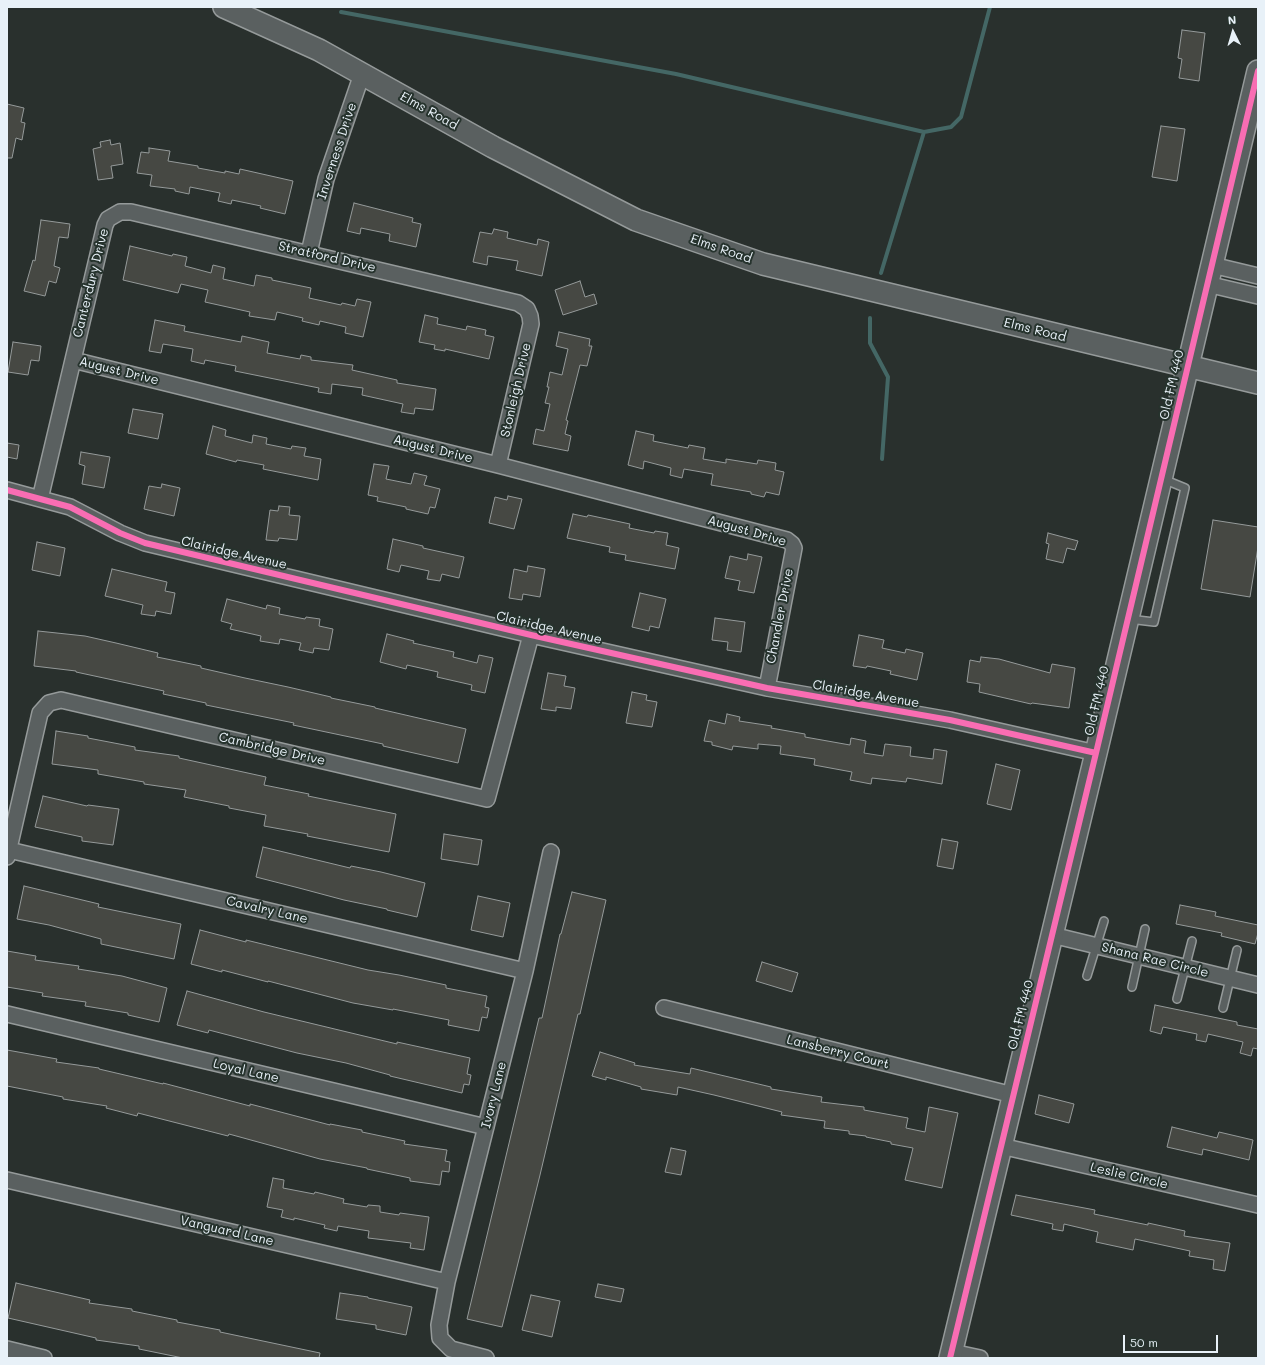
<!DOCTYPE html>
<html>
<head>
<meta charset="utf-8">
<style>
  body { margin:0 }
  #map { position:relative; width:1265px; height:1365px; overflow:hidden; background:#29302d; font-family:Mali,sans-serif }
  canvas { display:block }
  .frame { position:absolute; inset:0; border:8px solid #e8f1f8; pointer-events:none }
  .north { position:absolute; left:1213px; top:12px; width:40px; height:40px; -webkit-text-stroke:3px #26332d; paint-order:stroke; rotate:355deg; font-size:11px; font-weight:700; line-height:16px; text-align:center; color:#e8f1f8 }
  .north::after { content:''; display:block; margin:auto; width:14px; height:18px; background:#e8f1f8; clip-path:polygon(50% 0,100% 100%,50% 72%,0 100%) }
  .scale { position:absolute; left:1123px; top:1335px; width:95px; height:18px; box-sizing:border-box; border:2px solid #e8f1f8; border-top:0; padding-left:5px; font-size:12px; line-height:14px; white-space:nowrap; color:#e8f1f8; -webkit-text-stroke:3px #26332d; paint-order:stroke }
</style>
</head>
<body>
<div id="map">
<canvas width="1265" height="1365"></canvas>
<div class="frame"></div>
<div class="north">N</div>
<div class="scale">50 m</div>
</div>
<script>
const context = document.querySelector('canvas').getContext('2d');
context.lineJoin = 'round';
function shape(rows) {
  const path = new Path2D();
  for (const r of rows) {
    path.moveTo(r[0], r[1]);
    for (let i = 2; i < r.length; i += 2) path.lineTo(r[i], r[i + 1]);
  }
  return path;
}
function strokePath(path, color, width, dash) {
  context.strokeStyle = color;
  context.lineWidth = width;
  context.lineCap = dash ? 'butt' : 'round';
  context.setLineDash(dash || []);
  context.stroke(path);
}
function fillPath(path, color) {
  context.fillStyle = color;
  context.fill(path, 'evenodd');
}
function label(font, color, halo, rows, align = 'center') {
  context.font = font + ' Mali,sans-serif';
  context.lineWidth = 4;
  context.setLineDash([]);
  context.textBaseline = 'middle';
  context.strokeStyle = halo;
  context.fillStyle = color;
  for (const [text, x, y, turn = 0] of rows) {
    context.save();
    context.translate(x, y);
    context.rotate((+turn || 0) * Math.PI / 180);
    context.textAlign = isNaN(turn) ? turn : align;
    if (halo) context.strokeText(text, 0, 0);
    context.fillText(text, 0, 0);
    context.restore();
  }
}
strokePath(shape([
  [341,12,676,74,924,132,951,127,961,117,990,7],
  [881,273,924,132],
  [870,318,870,343,888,377,882,459]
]), '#446765', 4);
const building = shape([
  [1182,30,1205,33,1199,81,1179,78,1182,59,1178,58,1182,30],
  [7,104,24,108,21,122,25,123,22,140,16,138,12,158,7,158,7,104],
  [1161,126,1185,129,1177,181,1152,177,1161,126],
  [110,140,111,145,120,143,123,164,111,166,113,178,98,180,93,149,101,147,100,142,110,140],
  [149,148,170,151,168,161,198,166,198,168,225,173,225,171,239,174,240,169,293,181,285,214,260,208,261,206,232,200,231,204,218,201,220,193,190,187,189,194,175,191,175,189,150,186,152,175,137,173,141,152,149,153,149,148],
  [354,203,413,218,412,222,421,224,416,247,389,241,390,234,361,228,360,234,347,231,354,203],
  [41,220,70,224,68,238,59,237,54,266,60,268,56,283,49,281,45,296,24,291,33,260,35,261,41,220],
  [494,229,508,232,507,238,537,245,538,239,549,242,542,276,516,270,518,261,488,256,487,265,473,262,480,232,492,234,494,229],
  [130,246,172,256,173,254,187,257,185,266,211,273,213,265,225,268,223,279,254,286,256,275,272,278,272,280,311,288,309,298,341,305,342,303,355,306,357,299,371,302,363,337,345,333,346,327,320,321,319,325,302,321,303,318,277,312,275,320,249,316,250,312,205,302,208,290,181,284,178,293,123,280,130,246],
  [580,281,585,297,594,294,597,304,563,315,555,290,580,281],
  [425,315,438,318,437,324,466,330,467,326,486,330,485,335,494,337,489,359,445,349,445,351,434,349,435,345,419,342,425,315],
  [155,320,185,326,184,331,241,342,242,336,269,342,267,353,300,359,301,355,311,357,311,360,353,365,352,370,397,380,397,383,436,389,433,410,415,408,414,414,401,412,403,404,362,395,363,388,332,384,331,394,318,392,319,388,235,371,236,366,205,360,204,364,191,361,193,349,163,344,161,353,149,351,155,320],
  [559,332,590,339,589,346,592,346,587,366,580,365,566,420,568,421,565,434,571,436,568,451,533,444,536,429,544,431,550,404,545,403,549,387,547,387,550,372,562,375,568,349,556,346,559,332],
  [13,342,41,346,39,361,31,360,28,375,8,372,13,342],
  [133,409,163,414,158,439,128,433,133,409],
  [213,426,226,430,225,436,252,443,253,435,267,438,266,444,291,449,292,446,306,448,304,456,321,459,318,480,263,469,264,465,237,460,236,462,206,454,213,426],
  [636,431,654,435,653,441,688,448,689,445,705,448,703,459,726,463,726,459,757,464,758,460,776,463,775,470,784,472,779,495,766,492,764,497,751,494,751,492,711,485,713,474,684,469,682,478,670,475,671,468,644,461,643,469,628,465,636,431],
  [7,443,19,445,17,459,7,457,7,443],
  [81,452,110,457,104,488,82,484,85,466,79,464,81,452],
  [374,464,389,466,386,479,411,484,414,473,427,476,424,485,440,489,435,508,430,507,428,514,406,509,406,507,377,501,378,497,368,495,374,464],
  [162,484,180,488,174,516,144,509,149,486,161,488,162,484],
  [508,496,522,499,514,529,489,523,495,497,507,500,508,496],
  [279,506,290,507,289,515,300,516,297,540,279,538,278,541,266,540,270,510,278,511,279,506],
  [573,514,587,517,588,515,630,524,629,528,654,533,655,531,668,533,666,545,679,548,675,569,625,560,626,555,609,552,610,547,567,538,573,514],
  [1213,520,1258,527,1258,547,1250,597,1201,589,1213,520],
  [1048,533,1078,541,1075,550,1067,548,1063,563,1046,559,1049,544,1046,543,1048,533],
  [393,539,423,546,423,548,464,557,459,578,442,574,440,581,427,579,429,571,401,565,399,572,387,569,393,539],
  [37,542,65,548,60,576,32,570,37,542],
  [748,554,762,557,754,593,738,590,740,581,725,578,730,556,747,560,748,554],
  [528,566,545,569,540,597,523,594,522,600,509,598,514,569,527,572,528,566],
  [112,569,167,582,165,591,175,593,171,614,156,611,155,616,141,614,143,605,105,596,112,569],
  [640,593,666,599,659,628,650,626,649,631,632,627,640,593],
  [227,599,266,609,267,605,280,608,279,614,305,619,306,617,320,619,319,626,333,629,329,650,314,648,313,653,299,650,301,643,280,639,279,644,260,641,261,636,230,629,232,624,221,621,227,599],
  [715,618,745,622,741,652,727,650,728,642,712,640,715,618],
  [38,631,85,636,116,643,158,653,157,657,201,666,201,668,245,678,288,687,331,697,331,698,375,707,375,708,466,729,458,763,383,746,383,744,293,725,294,723,206,705,206,703,163,694,164,691,76,672,76,671,34,666,38,631],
  [387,634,414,641,413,643,454,652,453,657,477,663,479,655,493,658,485,693,471,690,472,685,437,677,438,672,407,665,406,669,380,662,387,634],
  [859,635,884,640,882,648,905,653,906,649,923,653,917,680,890,674,891,671,867,666,866,668,853,666,859,635],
  [981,657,999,659,1050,673,1052,664,1075,668,1069,708,1032,703,1031,704,979,692,980,684,967,682,970,660,980,662,981,657],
  [548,673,566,676,564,686,575,688,571,709,556,707,556,711,541,709,548,673],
  [632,692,647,695,646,700,657,702,652,727,626,723,632,692],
  [727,714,740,717,739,721,772,726,771,728,805,734,805,737,850,745,851,738,866,741,864,753,883,756,885,744,911,747,910,756,933,759,934,749,947,751,942,784,907,778,906,782,872,778,871,784,850,780,852,772,814,765,815,759,780,754,781,746,758,744,758,749,733,746,732,750,712,745,712,742,704,741,709,720,725,724,727,714],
  [56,731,88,736,88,738,135,747,135,750,179,756,179,758,266,777,264,785,309,794,308,796,396,814,389,852,307,836,308,834,264,826,266,815,229,808,229,806,184,797,186,790,144,784,144,782,98,774,98,770,52,764,56,731],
  [996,764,1020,770,1011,810,987,804,996,764],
  [43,796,87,806,88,805,119,809,113,845,82,841,82,837,35,827,43,796],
  [444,834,482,840,478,865,441,859,444,834],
  [942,839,958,842,953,869,937,866,942,839],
  [263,847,350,868,351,866,381,872,425,883,417,917,387,910,387,909,344,900,299,888,256,877,263,847],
  [24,886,99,904,98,907,181,924,174,959,101,944,101,939,49,925,17,919,24,886],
  [572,892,606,900,580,1014,578,1014,540,1175,502,1327,467,1319,539,1018,542,1018,560,934,561,934,572,892],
  [478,896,510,903,503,937,471,930,478,896],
  [1180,905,1216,912,1215,916,1258,925,1258,933,1255,944,1221,936,1222,933,1176,924,1180,905],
  [200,930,246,942,246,940,368,970,399,975,446,985,446,988,487,996,485,1007,489,1008,487,1018,482,1017,479,1031,448,1025,449,1020,393,1009,393,1010,353,1003,268,981,268,982,222,970,222,972,191,964,200,930],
  [7,951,36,956,35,960,79,966,78,969,122,976,167,988,159,1022,128,1015,128,1013,85,1006,86,1002,42,996,43,993,7,987,7,951],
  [762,962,798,973,792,992,756,981,762,962],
  [187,991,264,1012,397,1044,397,1042,470,1058,467,1074,471,1075,469,1085,464,1084,462,1093,390,1076,390,1075,346,1063,297,1053,209,1030,208,1033,177,1025,187,991],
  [1155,1005,1237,1022,1237,1025,1258,1029,1258,1049,1253,1048,1251,1056,1240,1053,1243,1042,1208,1034,1206,1042,1196,1040,1197,1034,1163,1027,1161,1034,1150,1031,1155,1005],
  [7,1050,57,1059,56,1062,99,1068,99,1069,163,1084,163,1083,250,1106,250,1104,330,1125,330,1124,362,1130,362,1132,405,1141,404,1144,447,1150,445,1161,450,1162,449,1172,442,1171,440,1185,410,1181,410,1178,367,1169,367,1168,320,1159,229,1134,228,1136,138,1113,137,1116,106,1108,107,1106,63,1099,63,1097,7,1086,7,1050],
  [600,1052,635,1063,634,1065,690,1074,691,1068,771,1087,771,1089,822,1097,821,1102,864,1107,864,1110,908,1118,906,1128,925,1132,929,1107,958,1113,942,1188,905,1180,913,1148,891,1144,891,1142,866,1137,866,1136,849,1134,849,1131,824,1128,825,1121,781,1115,782,1112,714,1095,678,1087,677,1095,641,1089,641,1087,606,1077,606,1080,592,1076,600,1052],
  [1039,1095,1074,1104,1069,1123,1035,1114,1039,1095],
  [1172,1127,1217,1138,1219,1132,1253,1140,1249,1160,1203,1149,1202,1155,1167,1147,1172,1127],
  [671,1148,686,1151,681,1175,665,1172,671,1148],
  [273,1178,284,1180,283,1188,314,1194,315,1192,344,1199,343,1203,367,1207,368,1205,380,1206,380,1212,399,1215,400,1213,429,1217,424,1250,410,1248,411,1243,368,1238,369,1231,338,1226,337,1231,324,1228,325,1225,294,1218,294,1220,281,1217,283,1210,267,1207,273,1178],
  [1016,1195,1095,1210,1094,1214,1148,1225,1148,1223,1185,1231,1184,1236,1230,1243,1225,1271,1213,1269,1214,1260,1189,1256,1190,1251,1135,1239,1133,1250,1096,1242,1098,1232,1064,1224,1063,1231,1052,1229,1053,1224,1011,1215,1016,1195],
  [16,1283,90,1300,89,1303,132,1309,132,1311,177,1320,177,1322,220,1330,220,1332,320,1353,319,1358,183,1358,139,1349,139,1346,96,1340,96,1338,8,1318,16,1283],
  [598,1284,624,1289,621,1302,595,1297,598,1284],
  [340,1293,368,1297,368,1298,412,1307,406,1335,376,1329,376,1325,336,1319,340,1293],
  [531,1295,560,1301,552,1337,522,1330,531,1295]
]);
fillPath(building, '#464843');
strokePath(building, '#959a9a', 1);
const lane = shape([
  [1129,619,1154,622,1185,488,1163,479],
  [1087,976,1104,921],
  [1132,987,1145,929],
  [1177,999,1192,941],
  [1223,1008,1237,950]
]);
const street = shape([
  [309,253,326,179,362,74],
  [1212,265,1258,276],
  [1207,284,1258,296],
  [73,360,498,465,787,540,792,544,794,548,767,688],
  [7,490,70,507,120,533,145,543,531,635,767,688,950,720,1096,753],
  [40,499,105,225,108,219,120,212,131,212,518,303,527,309,530,316,531,324,498,465],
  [9,850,525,971],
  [7,857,40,713,49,703,61,700,487,799,531,635],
  [1052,935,1258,985],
  [664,1008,1013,1095],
  [7,1014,486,1127],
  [1001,1146,1258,1205],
  [7,1180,447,1282],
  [7,1349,44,1358],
  [952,1352,980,1358],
  [486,1358,451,1349,440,1338,439,1325,447,1282,525,971,551,852]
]);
const secondary = shape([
  [224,7,319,50,493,147,636,220,763,264,1258,383],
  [950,1358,1096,753,1258,71]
]);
strokePath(lane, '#959a9a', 10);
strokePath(street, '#959a9a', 18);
strokePath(secondary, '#959a9a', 24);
strokePath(lane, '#5a6060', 7);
strokePath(street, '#5a6060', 15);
strokePath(secondary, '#5a6060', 21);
strokePath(shape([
  [7,490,70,507,120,533,145,543,531,635,767,688,950,720,1096,753],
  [950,1358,1096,753,1258,71]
]), '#f96db3', 6);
label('13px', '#e8f1f8', '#26332d', [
  ["Elms Road",429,111,29],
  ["Inverness Drive",337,151,-72],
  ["Elms Road",721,249,19],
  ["Stratford Drive",327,257,13],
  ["Canterdury Drive",91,283,-76],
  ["Elms Road",1035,330,14],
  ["August Drive",119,371,14],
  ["Old FM 440",1172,385,-77],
  ["Stonleigh Drive",516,390,-77],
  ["August Drive",433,449,14],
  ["August Drive",747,531,16],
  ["Clairidge Avenue",234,553,13],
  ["Chandler Drive",780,616,-79],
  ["Clairidge Avenue",549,628,13],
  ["Clairidge Avenue",866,694,10],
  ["Old FM 440",1097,701,-77],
  ["Cambridge Drive",272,749,13],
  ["Cavalry Lane",267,910,13],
  ["Shana Rae Circle",1155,960,14],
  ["Old FM 440",1021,1015,-76],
  ["Lansberry Court",838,1052,14],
  ["Loyal Lane",246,1071,13],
  ["Ivory Lane",494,1095,-76],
  ["Leslie Circle",1129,1176,13],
  ["Vanguard Lane",227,1231,13]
]);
</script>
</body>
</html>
